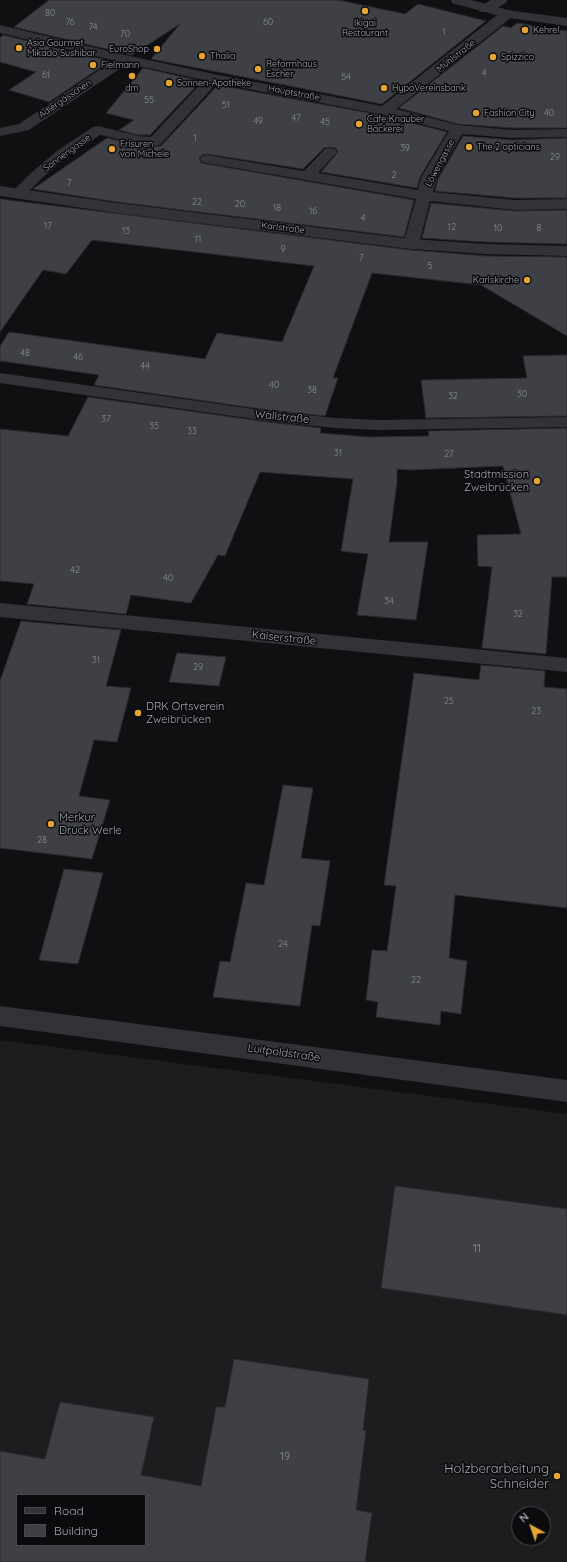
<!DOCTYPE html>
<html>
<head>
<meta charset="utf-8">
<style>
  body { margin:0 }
  #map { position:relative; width:567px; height:1562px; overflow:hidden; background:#101012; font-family:Quicksand,sans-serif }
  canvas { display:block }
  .legend { position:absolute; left:16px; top:1494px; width:130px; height:52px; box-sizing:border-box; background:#0b0b0d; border:1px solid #474a4f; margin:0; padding:5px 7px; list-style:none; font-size:12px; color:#a2a8b2 }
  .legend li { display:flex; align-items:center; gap:8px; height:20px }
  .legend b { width:20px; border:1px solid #474a4f }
  .north { position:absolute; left:511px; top:1506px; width:40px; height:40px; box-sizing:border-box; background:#0b0b0d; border:1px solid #474a4f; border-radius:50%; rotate:320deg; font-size:11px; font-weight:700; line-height:16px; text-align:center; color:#a2a8b2 }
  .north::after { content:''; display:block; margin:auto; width:14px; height:18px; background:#e5a535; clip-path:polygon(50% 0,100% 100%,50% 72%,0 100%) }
</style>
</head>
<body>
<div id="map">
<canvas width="567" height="1562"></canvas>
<ul class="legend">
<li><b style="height:5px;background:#323336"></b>Road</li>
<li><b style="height:11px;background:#3f4045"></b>Building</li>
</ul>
<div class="north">N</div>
</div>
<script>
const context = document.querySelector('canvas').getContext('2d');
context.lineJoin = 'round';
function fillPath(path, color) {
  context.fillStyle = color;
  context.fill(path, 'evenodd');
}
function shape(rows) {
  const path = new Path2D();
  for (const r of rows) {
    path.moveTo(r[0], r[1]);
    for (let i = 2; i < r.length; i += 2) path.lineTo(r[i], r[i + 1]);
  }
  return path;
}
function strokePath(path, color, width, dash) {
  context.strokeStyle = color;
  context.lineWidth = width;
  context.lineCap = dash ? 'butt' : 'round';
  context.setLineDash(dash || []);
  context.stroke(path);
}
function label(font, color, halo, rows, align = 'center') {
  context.font = font + ' Quicksand,sans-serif';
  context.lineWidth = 3;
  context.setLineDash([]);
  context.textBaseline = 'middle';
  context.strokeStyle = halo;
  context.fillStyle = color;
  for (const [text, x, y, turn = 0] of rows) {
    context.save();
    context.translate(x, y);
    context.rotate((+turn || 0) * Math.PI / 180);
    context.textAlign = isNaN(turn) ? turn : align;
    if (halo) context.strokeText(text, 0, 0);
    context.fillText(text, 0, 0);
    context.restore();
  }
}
fillPath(shape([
  [0,1040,567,1114,567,1562,0,1562],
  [17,1495,145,1495,145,1545,17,1545],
  [519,1514,543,1514,543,1538,519,1538]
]), '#1c1d1f');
const building = shape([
  [49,0,338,0,405,14,418,4,486,21,382,104,151,59,180,24,132,55,14,27,49,0],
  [517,23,567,31,567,128,512,128,458,124,399,108,503,26,511,28,517,23],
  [3,35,110,61,49,102,9,90,36,72,0,62,0,38,3,35],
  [143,68,201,81,150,135,138,135,119,130,134,120,106,113,143,68],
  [218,85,385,116,447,132,420,177,417,188,321,172,338,152,336,148,330,147,324,148,303,169,207,154,202,155,199,158,201,163,207,164,414,200,404,237,117,202,33,189,107,138,138,145,155,147,161,146,218,85],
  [463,136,512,140,567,138,567,198,515,198,435,191,438,179,463,136],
  [0,199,411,250,486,256,567,257,567,336,481,285,372,273,333,378,338,378,325,416,268,410,94,385,99,375,0,361,0,346,9,332,205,359,217,333,282,342,314,266,92,240,66,274,43,270,0,332,0,199],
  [431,203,515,211,567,210,567,244,486,242,422,238,431,203],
  [567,355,567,416,426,418,421,380,527,378,523,356,567,355],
  [88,397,268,422,321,428,320,433,369,437,429,436,428,431,567,428,567,577,552,577,546,654,482,648,492,567,478,566,477,535,521,534,503,466,410,470,397,469,397,482,389,542,428,542,416,620,357,615,368,554,341,551,353,479,260,472,225,556,218,555,191,603,131,595,126,614,27,604,34,584,0,581,0,429,68,436,88,397],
  [21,621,121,630,106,686,131,688,117,742,94,740,79,796,110,800,92,859,0,848,0,681,21,621],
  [177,653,226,657,219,686,169,682,177,653],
  [481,665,545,671,544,687,567,689,567,908,455,895,449,958,467,961,461,1014,441,1011,440,1025,376,1017,378,1002,366,1000,372,950,387,951,396,886,384,885,414,673,479,680,481,665],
  [283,785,313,788,301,858,330,861,320,926,312,925,300,1006,213,997,220,961,230,962,246,883,264,885,283,785],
  [64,869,103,873,78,964,39,960,64,869],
  [395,1186,567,1209,567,1315,381,1288,395,1186],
  [234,1359,369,1379,363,1430,366,1431,356,1510,372,1513,365,1562,0,1562,0,1451,45,1459,60,1402,154,1417,141,1475,201,1486,216,1407,225,1407,234,1359],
  [17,1495,145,1495,145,1545,17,1545,17,1495]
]);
fillPath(building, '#3f4045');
strokePath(building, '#2a2b2e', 1);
fillPath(shape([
  [491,0,507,0,506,3,490,12,480,12,478,9,480,6,491,0],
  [507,10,567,18,567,26,502,17,500,14,502,11,507,10],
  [125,55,130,56,132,59,130,62,29,130,0,136,0,128,19,124,120,56,125,55],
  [98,126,103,127,105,130,103,133,67,157,42,178,23,197,18,199,13,197,10,194,32,172,57,151,93,127,98,126],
  [330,148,335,149,337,152,318,173,418,190,421,186,426,184,431,186,434,189,433,192,515,200,567,199,567,209,515,210,430,201,419,244,417,247,411,249,405,247,403,244,416,199,207,163,202,162,200,159,202,156,207,155,304,171,325,149,330,148]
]), '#323336');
fillPath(shape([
  [507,10,512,11,514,14,512,17,396,109,458,125,512,130,567,129,567,137,512,138,462,134,437,178,434,189,431,192,426,194,421,192,418,189,421,178,449,131,385,115,217,83,160,145,155,146,138,144,93,133,91,130,93,127,98,126,138,136,151,137,204,80,125,63,0,33,0,25,125,55,214,74,382,106,502,11,507,10]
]), '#323336');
fillPath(shape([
  [451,0,471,0,512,11,514,14,512,17,507,18,452,3,451,0],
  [0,186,117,203,411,239,486,244,567,246,567,256,486,254,411,249,117,213,0,196,0,186],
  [0,373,268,411,335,418,378,420,567,417,567,427,378,430,335,428,268,421,0,383,0,373],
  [0,1006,567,1080,567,1102,0,1026,0,1006]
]), '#323336');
fillPath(shape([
  [0,603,567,658,567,672,0,617,0,603]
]), '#323336');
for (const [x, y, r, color] of [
  [365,11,4,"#e5a535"],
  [525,30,4,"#e5a535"],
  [19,48,4,"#e5a535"],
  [157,49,4,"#e5a535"],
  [202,56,4,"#e5a535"],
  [493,57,4,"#e5a535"],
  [93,65,4,"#e5a535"],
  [258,69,4,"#e5a535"],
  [132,76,4,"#e5a535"],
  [169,83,4,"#e5a535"],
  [384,88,4,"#e5a535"],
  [476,113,4,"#e5a535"],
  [359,124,4,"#e5a535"],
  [469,147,4,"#e5a535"],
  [112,149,4,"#e5a535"],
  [527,280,4,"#e5a535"],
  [537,481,4,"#e5a535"],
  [138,713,4,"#e5a535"],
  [51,824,4,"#e5a535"],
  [557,1476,4,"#e5a535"]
]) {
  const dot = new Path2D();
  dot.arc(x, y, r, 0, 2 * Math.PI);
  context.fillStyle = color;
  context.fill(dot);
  strokePath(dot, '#0b0b0d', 1.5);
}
label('9px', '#898e97', null, [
  ["80",50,13],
  ["76",70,22],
  ["60",268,22],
  ["74",93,27],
  ["1",444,32],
  ["70",125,34],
  ["4",484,73],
  ["61",46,75],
  ["54",346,77],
  ["55",149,100],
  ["51",226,105],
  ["40",549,113],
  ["47",296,118],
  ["49",258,121],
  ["45",325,122],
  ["1",195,138],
  ["39",405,148],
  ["29",555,157],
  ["2",394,175],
  ["7",69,183],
  ["22",197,202],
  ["20",240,204],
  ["18",277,208],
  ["16",313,211],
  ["4",363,218],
  ["17",48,226],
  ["12",452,227],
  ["10",498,228],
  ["8",539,228],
  ["13",126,231],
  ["11",198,239],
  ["9",283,249],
  ["7",361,258],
  ["5",430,266],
  ["48",25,353],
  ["46",78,357],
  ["44",145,366],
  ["40",274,385],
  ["38",312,390],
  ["30",522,394],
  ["32",453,396],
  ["37",106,419],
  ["35",154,426],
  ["33",192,431],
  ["31",338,453],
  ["27",449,454],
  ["42",75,570],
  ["40",168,578],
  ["34",389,601],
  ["32",518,614],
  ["31",96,660],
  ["29",198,667],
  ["25",449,701],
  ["23",536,711],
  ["28",42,840],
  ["24",283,944],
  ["22",416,980]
]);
label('9px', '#a2a8b2', '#0b0b0d', [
  ["Ikigai",365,23,"center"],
  ["Restaurant",365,33,"center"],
  ["Kehrel",533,30],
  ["Asia Gourmet",27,43],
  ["Mikado Sushibar",27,53],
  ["EuroShop",149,49,"right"],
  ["Thalia",210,56],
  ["Spizzico",501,57],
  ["Reformhaus",266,64],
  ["Escher",266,74],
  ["Fielmann",101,65],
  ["Sonnen-Apotheke",177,83],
  ["dm",132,88,"center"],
  ["HypoVereinsbank",392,88],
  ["Fashion City",484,113],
  ["Cafe Knauber",367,119],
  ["Bäckerei",367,129],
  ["Frisuren",120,144],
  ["von Michele",120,154],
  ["The 2 opticians",477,147],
  ["Karlskirche",519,280,"right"]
], 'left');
label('9px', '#a2a8b2', '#0b0b0d', [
  ["Mühlstraße",456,56,-38],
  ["Hauptstraße",294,93,11],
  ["Adlergässchen",65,99,-34],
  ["Sonnengasse",67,153,-36],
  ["Löwengasse",440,163,-62],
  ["Karlstraße",283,228,7]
]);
label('11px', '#a2a8b2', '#0b0b0d', [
  ["Wallstraße",282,417,6],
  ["Kaiserstraße",284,638,6],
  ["Luitpoldstraße",284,1053,8]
]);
label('11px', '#a2a8b2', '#0b0b0d', [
  ["Stadtmission",529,475,"right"],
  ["Zweibrücken",529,488,"right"],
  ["DRK Ortsverein",146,707],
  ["Zweibrücken",146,720],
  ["Merkur",59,818],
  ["Druck Werle",59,831]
], 'left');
label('11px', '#898e97', null, [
  ["11",477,1249],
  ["19",285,1457]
]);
label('13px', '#a2a8b2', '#0b0b0d', [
  ["Holzberarbeitung",549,1469],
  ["Schneider",549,1484]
], 'right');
</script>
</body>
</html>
